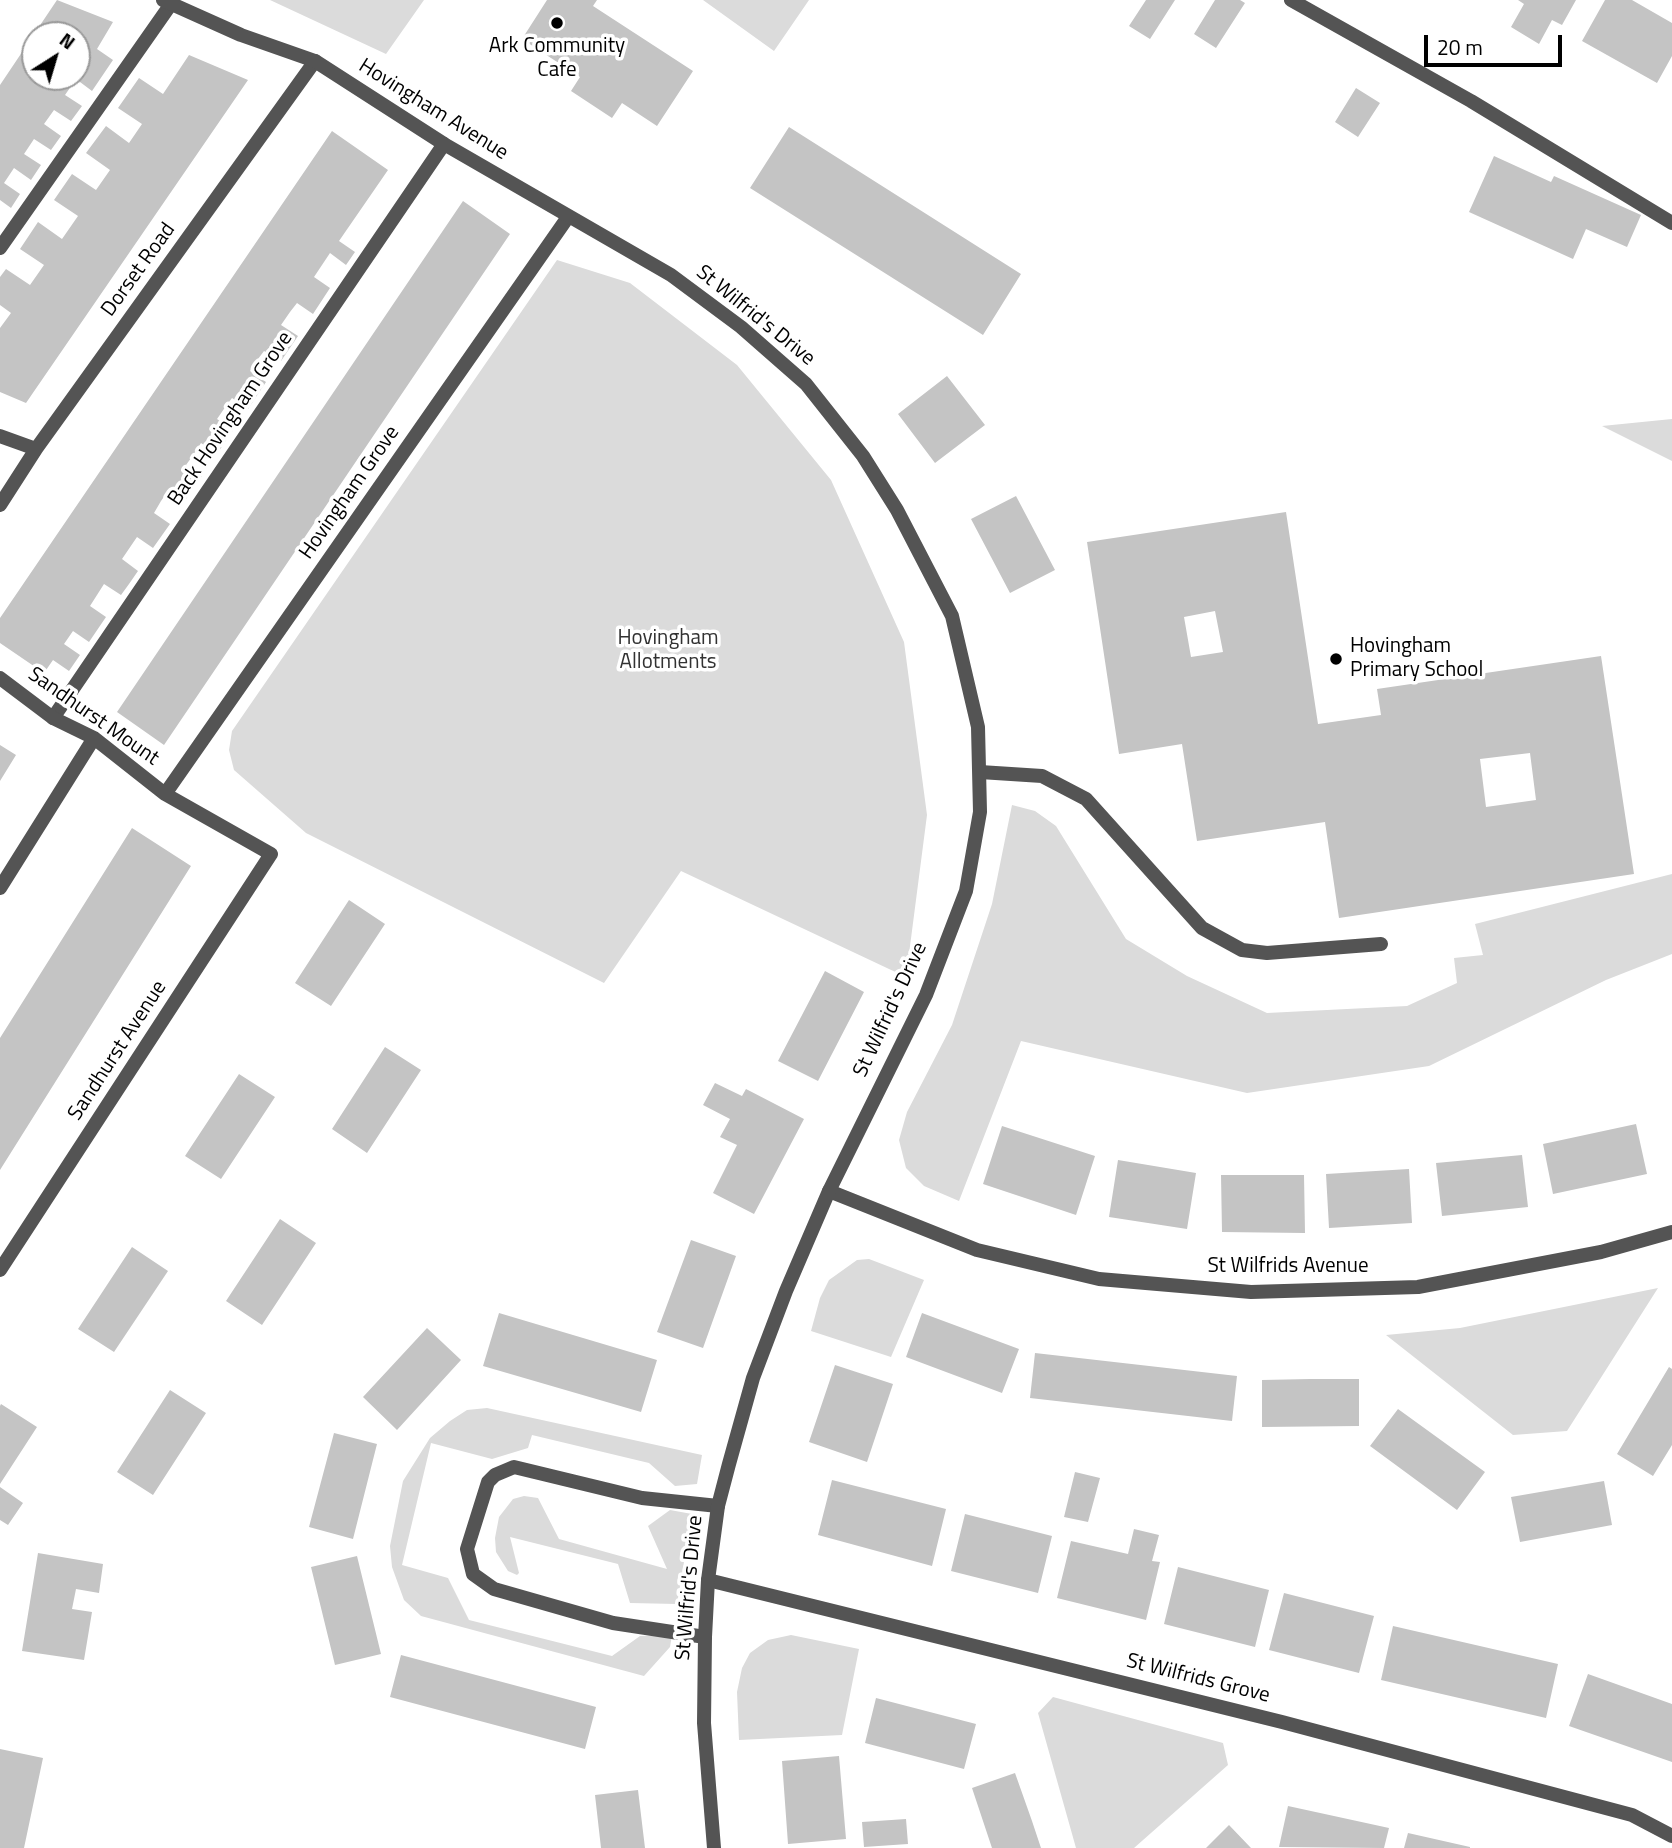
<!DOCTYPE html>
<html>
<head>
<meta charset="utf-8">
<style>
  body { margin:0 }
  #map { position:relative; width:1672px; height:1848px; overflow:hidden; background:#fff; font-family:"Titillium Web",sans-serif }
  canvas { display:block }
  .north { position:absolute; left:21px; top:21px; width:70px; height:70px; box-sizing:border-box; background:#fff; border:2px solid #999; border-radius:50%; rotate:37deg; font-size:19px; font-weight:700; line-height:28px; text-align:center; color:#000 }
  .north::after { content:''; display:block; margin:auto; width:24px; height:32px; background:#000; clip-path:polygon(50% 0,100% 100%,50% 72%,0 100%) }
  .scale { position:absolute; left:1424px; top:35px; width:138px; height:32px; box-sizing:border-box; border:4px solid #000; border-top:0; padding-left:9px; font-size:21px; line-height:24px; white-space:nowrap; color:#000; -webkit-text-stroke:5px #fff; paint-order:stroke }
</style>
</head>
<body>
<div id="map">
<canvas width="1672" height="1848"></canvas>
<div class="north">N</div>
<div class="scale">20 m</div>
</div>
<script>
const context = document.querySelector('canvas').getContext('2d');
context.lineJoin = 'round';
function fillPath(path, color) {
  context.fillStyle = color;
  context.fill(path, 'evenodd');
}
function shape(rows) {
  const path = new Path2D();
  for (const r of rows) {
    path.moveTo(r[0], r[1]);
    for (let i = 2; i < r.length; i += 2) path.lineTo(r[i], r[i + 1]);
  }
  return path;
}
function strokePath(path, color, width, dash) {
  context.strokeStyle = color;
  context.lineWidth = width;
  context.lineCap = dash ? 'butt' : 'round';
  context.setLineDash(dash || []);
  context.stroke(path);
}
function label(font, color, halo, rows, align = 'center') {
  context.font = font + ' "Titillium Web",sans-serif';
  context.lineWidth = 7;
  context.setLineDash([]);
  context.textBaseline = 'middle';
  context.strokeStyle = halo;
  context.fillStyle = color;
  for (const [text, x, y, turn = 0] of rows) {
    context.save();
    context.translate(x, y);
    context.rotate((+turn || 0) * Math.PI / 180);
    context.textAlign = isNaN(turn) ? turn : align;
    if (halo) context.strokeText(text, 0, 0);
    context.fillText(text, 0, 0);
    context.restore();
  }
}
fillPath(shape([
  [270,0,424,0,386,54],
  [703,0,809,0,774,51],
  [557,260,630,283,737,365,831,480,904,642,927,815,906,977,681,871,604,983,306,833,234,770,229,750,232,731],
  [1672,419,1672,461,1602,426],
  [1012,805,1035,811,1056,826,1126,939,1187,976,1267,1013,1407,1006,1457,983,1454,958,1483,955,1475,924,1672,874,1672,954,1606,980,1429,1066,1247,1093,1021,1041,959,1201,924,1186,906,1168,899,1140,907,1112,952,1025,992,904],
  [869,1259,924,1280,891,1357,811,1331,820,1298,829,1280,857,1260],
  [1658,1288,1567,1431,1513,1435,1386,1335,1460,1328],
  [487,1408,702,1455,697,1484,675,1486,649,1463,532,1435,528,1448,492,1459,431,1443,402,1565,448,1578,469,1620,612,1656,640,1636,672,1635,670,1647,644,1676,421,1616,404,1600,392,1567,390,1546,403,1481,430,1438,450,1421,467,1410],
  [524,1496,538,1498,559,1539,667,1569,648,1526,670,1510,692,1514,677,1604,630,1603,618,1564,510,1537,519,1573,517,1575,508,1571,496,1552,495,1538,499,1517,513,1499],
  [791,1635,859,1649,842,1735,739,1740,737,1692,742,1668,750,1653,768,1640],
  [1053,1697,1223,1743,1228,1765,1134,1848,1076,1848,1038,1713]
]), '#dbdbdb');
fillPath(shape([
  [57,0,113,22,97,49,113,60,92,91,76,79,65,95,82,106,71,121,54,110,44,124,61,136,51,150,34,139,24,154,41,165,31,180,14,168,4,183,20,194,11,208,0,200,0,85],
  [35,35,77,35,77,77,35,77],
  [547,0,597,0,593,6,693,71,657,126,622,103,612,118,571,91,580,77,522,39],
  [1146,0,1175,0,1150,39,1129,26],
  [1215,0,1240,0,1245,3,1216,48,1194,34],
  [1518,0,1576,0,1562,25,1552,20,1539,44,1511,27,1524,4],
  [1605,0,1632,0,1672,23,1672,56,1657,83,1582,41],
  [189,55,248,80,26,403,0,392,0,328,11,313,0,305,0,277,6,269,30,285,44,265,20,249,38,222,62,239,78,216,54,200,72,174,96,190,110,170,86,153,106,126,129,143,142,124,118,108,139,78,163,94],
  [1356,88,1380,103,1358,137,1335,122],
  [789,127,1021,274,983,335,750,188],
  [332,131,388,170,339,241,355,252,346,265,330,253,314,277,330,288,313,314,297,303,290,312,281,325,298,336,281,361,264,351,258,359,250,371,266,382,248,409,232,398,226,406,217,419,233,430,217,454,201,443,194,454,186,465,202,476,184,502,168,491,161,501,154,513,170,524,153,548,137,537,122,559,138,571,129,584,121,595,104,584,90,606,106,617,89,642,73,631,64,644,80,655,69,671,53,660,44,673,0,643,0,618],
  [1494,156,1551,182,1554,176,1641,215,1627,247,1586,229,1573,259,1469,212],
  [463,201,510,234,164,745,117,712],
  [947,376,985,425,935,463,898,414],
  [1016,496,1055,570,1010,593,971,519],
  [1286,512,1318,724,1381,715,1377,689,1601,656,1634,874,1339,918,1325,822,1197,841,1182,744,1119,754,1087,542],
  [1215,611,1223,652,1191,657,1184,617],
  [1530,753,1536,800,1486,807,1480,759],
  [0,745,16,755,0,781],
  [132,828,191,866,0,1170,0,1038],
  [349,900,385,924,331,1006,295,983],
  [825,971,864,992,818,1081,778,1061],
  [385,1047,421,1070,367,1153,332,1129],
  [239,1074,275,1097,221,1179,185,1156],
  [715,1083,742,1096,746,1089,804,1119,754,1214,713,1193,737,1145,720,1137,730,1119,703,1105],
  [1636,1124,1647,1174,1553,1194,1543,1144],
  [1002,1126,1095,1156,1076,1215,983,1184],
  [1522,1155,1528,1207,1442,1216,1436,1163],
  [1118,1160,1196,1173,1187,1229,1109,1217],
  [1409,1169,1412,1223,1329,1228,1326,1174],
  [1221,1175,1304,1175,1305,1233,1222,1232],
  [280,1219,316,1243,262,1325,226,1301],
  [691,1240,736,1256,703,1348,657,1332],
  [132,1247,168,1271,114,1352,78,1329],
  [499,1313,657,1360,641,1412,483,1366],
  [922,1313,1019,1349,1002,1393,906,1357],
  [427,1328,461,1360,397,1430,363,1397],
  [1035,1353,1237,1376,1232,1421,1030,1398],
  [835,1365,893,1384,867,1462,809,1442],
  [1669,1367,1672,1369,1672,1445,1653,1476,1617,1454],
  [1310,1379,1359,1379,1359,1426,1262,1427,1262,1380],
  [170,1390,206,1413,153,1495,117,1472],
  [1,1404,37,1427,0,1484,0,1406],
  [1398,1409,1485,1472,1457,1510,1370,1446],
  [334,1433,377,1444,353,1539,309,1527],
  [1075,1472,1100,1478,1088,1522,1064,1517],
  [832,1480,946,1509,932,1566,818,1535],
  [1604,1481,1612,1525,1520,1542,1511,1497],
  [0,1487,23,1503,8,1525,0,1520],
  [965,1514,1052,1536,1038,1593,951,1571],
  [1134,1529,1159,1535,1152,1561,1160,1562,1146,1620,1057,1598,1071,1541,1128,1554],
  [38,1553,103,1564,99,1593,76,1589,72,1609,92,1612,84,1660,22,1651],
  [357,1556,381,1654,335,1665,311,1567],
  [1178,1567,1269,1590,1255,1647,1164,1624],
  [1284,1593,1374,1616,1359,1673,1269,1650],
  [1393,1626,1558,1664,1546,1718,1381,1680],
  [401,1655,596,1707,585,1749,390,1697],
  [1588,1674,1672,1704,1672,1762,1569,1726],
  [876,1698,976,1724,964,1769,865,1743],
  [0,1749,43,1758,24,1848,0,1848],
  [839,1756,846,1839,788,1844,782,1761],
  [1015,1773,1032,1821,1041,1848,992,1848,972,1788],
  [638,1790,645,1848,601,1848,595,1795],
  [1288,1806,1389,1828,1384,1848,1279,1847],
  [906,1819,908,1844,864,1847,862,1822],
  [1229,1825,1251,1848,1206,1848],
  [1408,1833,1470,1847,1470,1848,1404,1848]
]), '#c4c4c4');
strokePath(shape([
  [1291,0,1471,101,1672,223],
  [0,248,171,4],
  [53,718,444,144],
  [980,772,1042,776,1086,799,1202,928,1242,950,1267,953,1381,944],
  [705,1637,613,1623,494,1589,473,1574,467,1549,488,1482,495,1475,514,1467,642,1498,718,1506]
]), '#545454', 14);
strokePath(shape([
  [0,436,36,449],
  [0,505,36,449,315,61],
  [0,678,53,718,94,738,165,794,271,854,0,1270],
  [165,794,568,217],
  [0,888,94,738],
  [829,1191,977,1250,1099,1279,1251,1292,1418,1287,1601,1252,1672,1232],
  [708,1580,1282,1722,1632,1815,1672,1836]
]), '#545454', 14);
strokePath(shape([
  [163,0,241,35,315,61,444,144,671,275,741,327,806,384,863,456,897,510,952,616,978,727,980,812,966,891,926,995,829,1191,786,1291,753,1378,729,1464,718,1506,708,1580,705,1637,704,1723,714,1848]
]), '#545454', 14);
for (const [x, y, r, color] of [
  [557,23,7,"#000"],
  [1336,659,7,"#000"]
]) {
  const dot = new Path2D();
  dot.arc(x, y, r, 0, 2 * Math.PI);
  context.fillStyle = color;
  context.fill(dot);
  strokePath(dot, '#fff', 2.5);
}
label('21px', '#000', '#fff', [
  ["Ark Community",557,47],
  ["Cafe",557,71],
  ["Hovingham",1350,647,"left"],
  ["Primary School",1350,671,"left"]
]);
label('21px', '#000', '#fff', [
  ["Hovingham Avenue",433,110,32],
  ["Dorset Road",139,270,-54],
  ["St Wilfrid's Drive",755,316,39],
  ["Back Hovingham Grove",231,419,-56],
  ["Hovingham Grove",350,493,-55],
  ["Sandhurst Mount",93,717,35],
  ["St Wilfrid's Drive",891,1010,-65],
  ["Sandhurst Avenue",118,1051,-57],
  ["St Wilfrids Avenue",1288,1267],
  ["St Wilfrid's Drive",690,1588,-85],
  ["St Wilfrids Grove",1198,1679,14]
]);
label('21px', '#323232', '#fff', [
  ["Hovingham",668,639],
  ["Allotments",668,663]
]);
</script>
</body>
</html>
